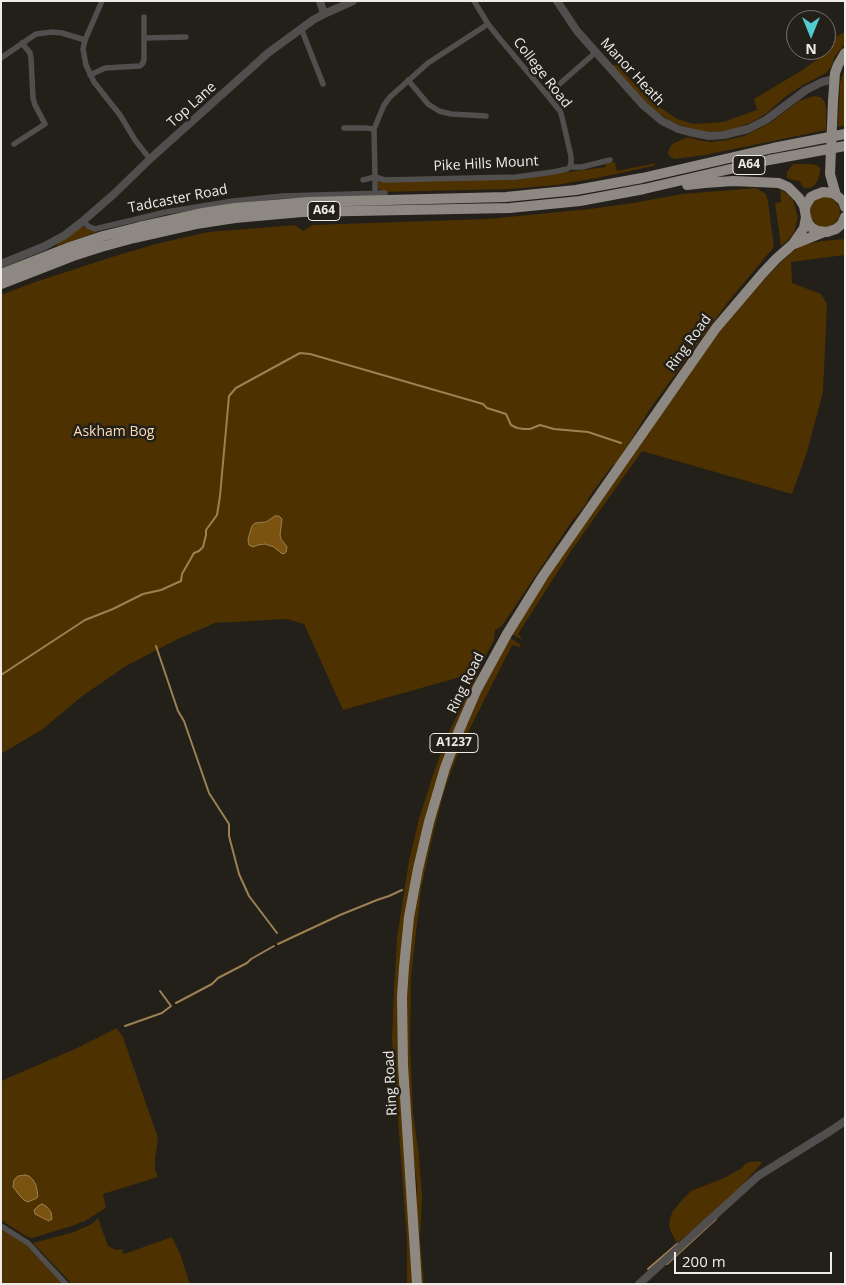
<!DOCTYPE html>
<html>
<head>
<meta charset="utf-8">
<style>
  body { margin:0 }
  #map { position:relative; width:846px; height:1285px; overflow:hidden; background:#231f19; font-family:"Open Sans",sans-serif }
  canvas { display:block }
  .frame { position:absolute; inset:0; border:2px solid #efece8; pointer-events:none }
  .north { position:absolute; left:786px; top:10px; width:50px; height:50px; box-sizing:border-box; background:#231f19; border:1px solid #75716c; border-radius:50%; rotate:180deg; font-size:14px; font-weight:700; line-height:20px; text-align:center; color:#efece8 }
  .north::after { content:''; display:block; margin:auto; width:18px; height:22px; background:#51ccd1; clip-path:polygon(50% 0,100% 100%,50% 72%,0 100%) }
  .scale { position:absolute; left:674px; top:1252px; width:158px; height:22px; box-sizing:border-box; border:2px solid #efece8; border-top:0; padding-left:6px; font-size:15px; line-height:18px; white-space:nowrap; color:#efece8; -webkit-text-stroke:4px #231f19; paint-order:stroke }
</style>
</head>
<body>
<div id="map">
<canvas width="846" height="1285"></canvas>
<div class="frame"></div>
<div class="north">N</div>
<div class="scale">200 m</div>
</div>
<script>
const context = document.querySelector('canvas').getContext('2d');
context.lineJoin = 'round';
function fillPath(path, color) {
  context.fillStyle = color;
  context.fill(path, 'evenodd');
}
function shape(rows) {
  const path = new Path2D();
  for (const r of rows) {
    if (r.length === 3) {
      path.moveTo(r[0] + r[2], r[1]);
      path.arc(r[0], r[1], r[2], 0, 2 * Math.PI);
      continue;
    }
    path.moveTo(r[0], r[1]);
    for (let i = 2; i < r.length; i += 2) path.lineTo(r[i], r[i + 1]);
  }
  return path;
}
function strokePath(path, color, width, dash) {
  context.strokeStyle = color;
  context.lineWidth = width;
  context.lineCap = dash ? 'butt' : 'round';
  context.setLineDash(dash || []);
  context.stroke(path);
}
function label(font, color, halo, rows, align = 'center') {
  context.font = font + ' "Open Sans",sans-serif';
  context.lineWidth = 5;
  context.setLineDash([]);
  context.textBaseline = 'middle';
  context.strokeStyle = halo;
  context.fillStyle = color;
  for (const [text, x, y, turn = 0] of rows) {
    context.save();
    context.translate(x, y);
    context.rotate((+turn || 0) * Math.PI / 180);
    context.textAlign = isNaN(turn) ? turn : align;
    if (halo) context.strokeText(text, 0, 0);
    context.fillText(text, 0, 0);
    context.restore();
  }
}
fillPath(shape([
  [845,32,845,44,835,56,831,67,826,73,803,85,785,97,767,113,754,121,732,130,709,132,695,130,674,123,648,106,611,65,617,65,648,99,677,119,694,124,723,122,757,110,754,99,801,71,818,59,837,36],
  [845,68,845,125,838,127,840,83],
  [814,96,821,97,824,101,826,107,826,130,705,155,674,159,669,156,668,153,670,147,674,143,688,137,698,140,710,142,727,140,744,136,770,123,799,101],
  [615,162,617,171,656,163,653,166,597,178,556,185,511,189,382,192,378,188,378,180,537,176,606,167,605,164],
  [793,164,809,164,816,165,820,168,820,172,818,180,815,185,810,188,804,188,802,186,800,181,793,180,787,178,787,172],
  [756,188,766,194,768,202,774,247,728,302,650,409,617,463,612,466,589,497,586,504,570,524,502,626,495,630,494,640,478,671,476,683,438,778,400,973,413,1284,407,1284,407,1241,392,1039,394,990,397,938,409,861,419,819,434,772,448,734,478,672,343,710,304,624,287,619,215,623,178,639,126,666,81,697,43,729,1,754,1,295,32,283,112,257,156,244,208,232,295,225,303,231,312,225,487,219,590,209,633,203,682,194],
  [780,190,786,193,793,200,798,217,795,229,793,234,788,240,781,246,775,203,781,202],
  [825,212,15],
  [81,226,97,232,57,246,56,243],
  [845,239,845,255,791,262,792,283,821,294,827,304,823,392,807,452,792,494,642,451,571,551,518,634,523,640,511,634,560,558,721,329,757,287,790,253,802,245,823,241],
  [509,637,521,645,520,647,512,645,460,748,445,788,432,839,421,889,411,977,410,1045,413,1113,419,1156,422,1197,420,1238,424,1284,422,1284,416,1218,417,1185,411,1141,406,1046,407,977,411,935,418,888,429,838,443,788,460,739,485,683],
  [117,1028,123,1037,158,1138,155,1160,155,1169,158,1177,103,1194,106,1208,83,1222,81,1222,72,1226,32,1238,26,1236,1,1220,1,1081,75,1049],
  [759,1161,762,1163,737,1191,709,1216,677,1243,671,1232,669,1226,670,1218,673,1211,683,1199,691,1191,724,1178,742,1168,745,1164,750,1162],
  [98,1218,108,1246,116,1250,122,1249,124,1254,172,1237,181,1256,190,1284,72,1284,33,1243,74,1232,92,1224],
  [1,1228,25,1244,63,1284,1,1284]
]), '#4d3100');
const water = shape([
  [275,516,279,516,282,519,280,535,281,539,287,547,286,552,284,554,281,553,274,547,265,544,258,545,253,547,249,545,248,539,252,526,255,523,266,522,275,516],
  [25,1175,29,1176,33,1180,36,1185,38,1196,37,1198,28,1202,24,1200,20,1196,13,1187,14,1180,18,1176,25,1175],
  [42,1204,46,1206,51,1212,52,1219,49,1221,35,1214,34,1210,38,1206,42,1204]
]);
fillPath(water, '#7a5311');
strokePath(water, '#9d8152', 1);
strokePath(shape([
  [156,646,178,711,184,721,209,793,229,824,229,836,239,874,249,896,277,933],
  [1,675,85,620,113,609,143,594,161,590,181,581,182,574,194,553,199,551,203,547,206,535,206,530,217,515,220,496,229,396,236,388,300,353,310,354,483,404,487,408,506,414,511,425,517,428,524,429,530,429,540,425,554,429,588,432,621,443],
  [278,944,340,915,377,900,389,896,402,890],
  [176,1003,212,984,218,978,247,963,251,959,274,946],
  [125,1026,162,1013,171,1006,160,991],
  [667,1264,716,1219],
  [648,1269,677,1244]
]), '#9d8152', 2);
strokePath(shape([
  [102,1,85,40,83,49,86,65,94,82,120,115,135,140,150,159],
  [474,1,488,24,500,39,547,95,560,111,562,117,571,156,571,163,570,167],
  [301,28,323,84],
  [144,38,186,37],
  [1,58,36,34,52,32,62,33,85,40],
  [90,75,105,68,140,66,143,63,144,59,144,17],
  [408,80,428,104,439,111,451,114,486,116],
  [547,95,596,52],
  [344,128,365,128,374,129],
  [14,144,45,124,35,105,33,98,31,58,30,53,22,43],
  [375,177,374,129,384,105,390,97,428,63,488,24],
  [363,180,375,177,385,180,516,177,553,172,567,169,570,167,582,167,610,160],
  [375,182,375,193],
  [83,221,88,226,95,229,166,212,233,201,282,196,385,193],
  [1,1226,28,1243,66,1284]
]), '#514f4d', 5.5);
strokePath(shape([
  [320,1,324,14],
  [557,1,577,31,643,105,662,121,678,129,689,132,709,136,724,135,748,129,766,120,806,90,822,82,835,79],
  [1,264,45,246,65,235,83,221,114,194,150,159,268,53,313,20,324,14,353,1],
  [639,1284,758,1176,832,1130,845,1121]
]), '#514f4d', 8);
strokePath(shape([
  [687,185,705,183,733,181,779,183,788,187,799,198,804,206,806,217,808,223,812,228,818,231,827,232,836,229,842,224,845,217],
  [836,195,830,174,833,101,835,73,838,65,845,53],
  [805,210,806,205,811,197,815,195,823,192,832,193,836,195,843,201,845,207],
  [794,244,824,232],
  [1,274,70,247,103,236,139,227,203,213,235,208,309,202,506,197,576,190,642,178,773,148,845,134],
  [1,284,73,256,101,247,134,238,196,224,235,218,302,212,510,208,580,201,644,189,769,160,845,146],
  [417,1284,403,1065,402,997,404,967,409,917,418,869,429,822,445,768,458,733,477,689,507,634,543,576,716,328,762,274,776,259,793,244,804,228,806,217]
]), '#8d8882', 10);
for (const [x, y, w] of [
  [749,165,32],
  [324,211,32],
  [454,743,48]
]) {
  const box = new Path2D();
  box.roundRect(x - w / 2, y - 9.5, w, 19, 4);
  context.fillStyle = '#231f19';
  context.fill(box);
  strokePath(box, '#efece8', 1);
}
label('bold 12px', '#efece8', null, [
  ["A64",749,165],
  ["A64",324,211],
  ["A1237",454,743]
]);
label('14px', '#efece8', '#231f19', [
  ["Manor Heath",632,72,47],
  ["College Road",542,73,52],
  ["Top Lane",192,105,-42],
  ["Pike Hills Mount",486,164,-3],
  ["Tadcaster Road",178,199,-11],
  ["Ring Road",689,343,-54],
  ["Ring Road",466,683,-64],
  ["Ring Road",391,1083,-93]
]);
label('14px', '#fadeb9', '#231f19', [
  ["Askham Bog",114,432]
]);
</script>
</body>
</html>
